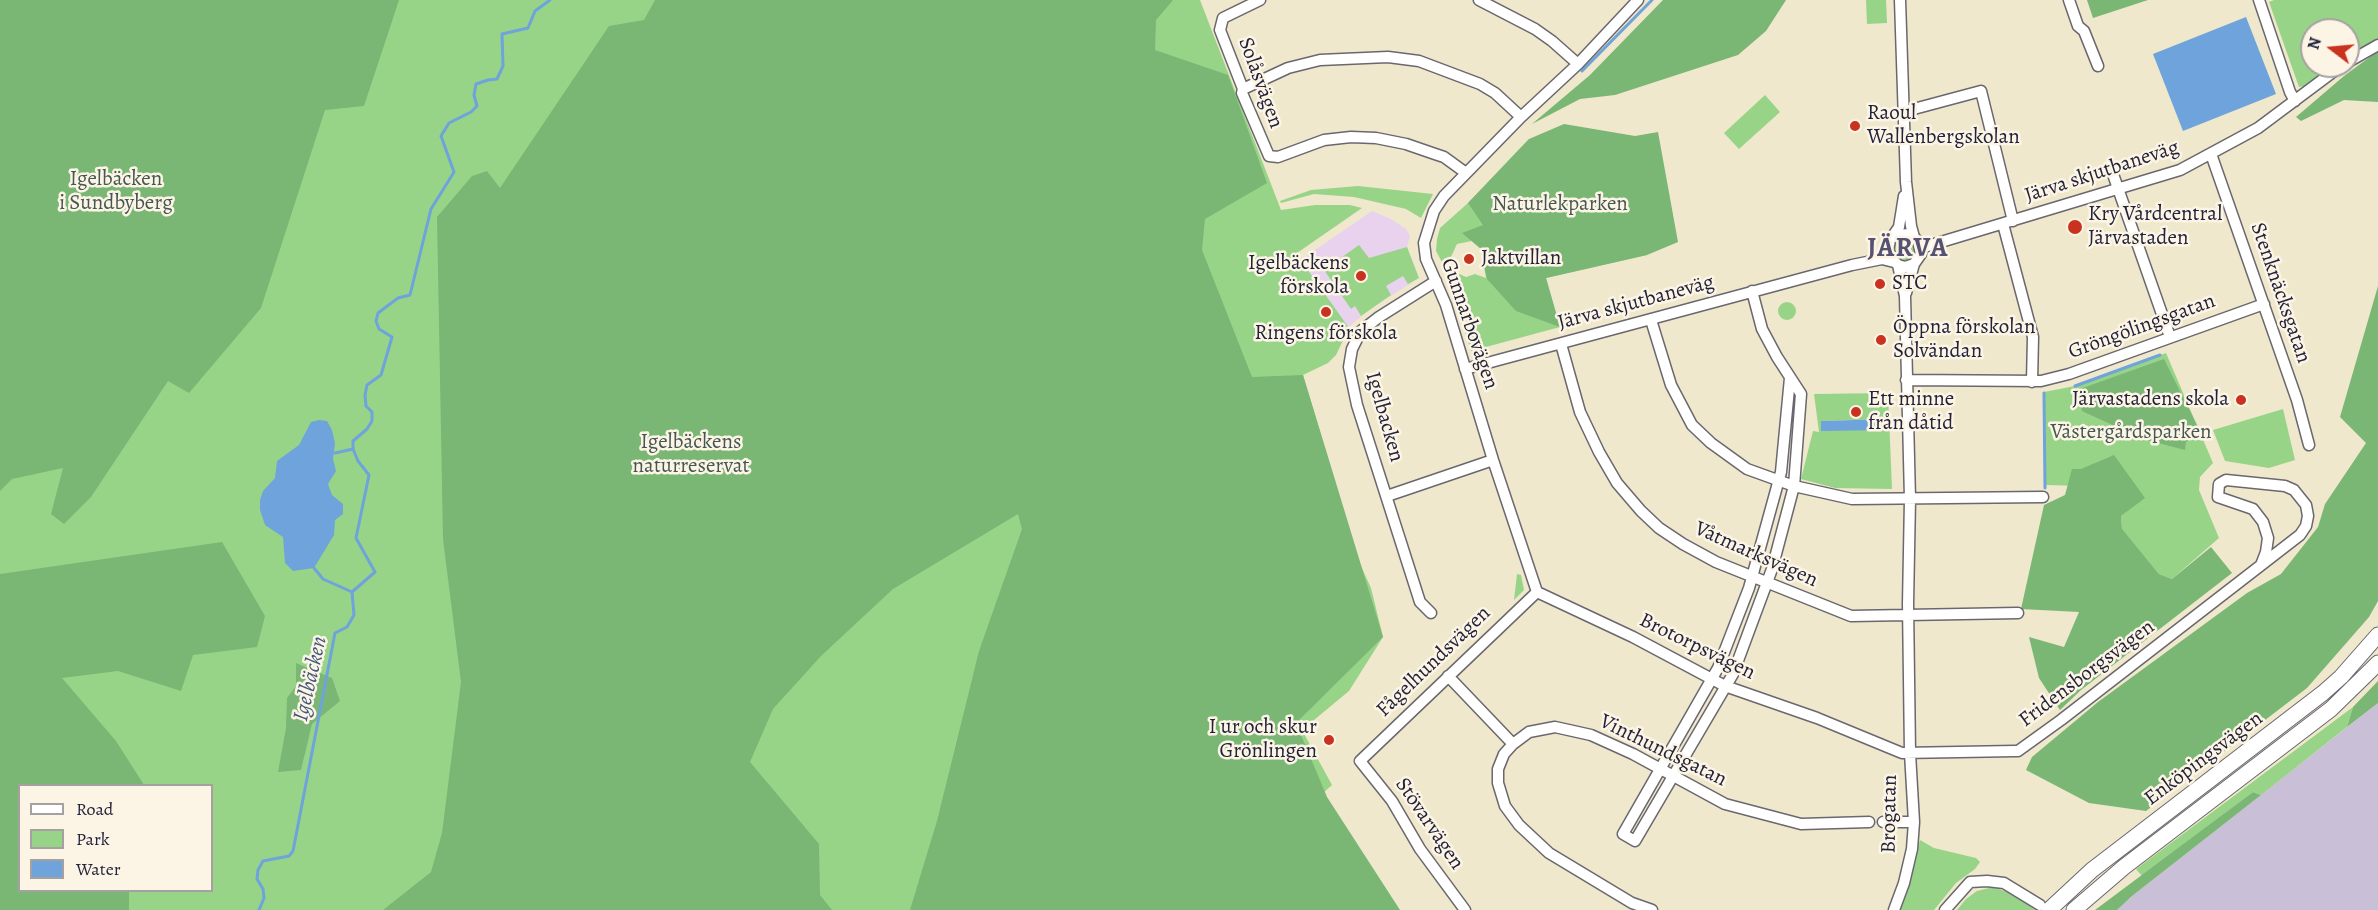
<!DOCTYPE html>
<html>
<head>
<meta charset="utf-8">
<style>
  body { margin:0 }
  #map { position:relative; width:2378px; height:910px; overflow:hidden; background:#efe8cc; font-family:Alegreya,serif }
  canvas { display:block }
  .legend { position:absolute; left:18px; top:784px; width:195px; height:108px; box-sizing:border-box; background:#fcf5e5; border:2px solid #a5a1a1; margin:0; padding:8px 10px; list-style:none; font-size:18px; color:#22223b }
  .legend li { display:flex; align-items:center; gap:12px; height:30px }
  .legend b { width:30px; border:2px solid #a5a1a1 }
  .north { position:absolute; left:2300px; top:18px; width:60px; height:60px; box-sizing:border-box; background:#fcf5e5; border:2px solid #a5a1a1; border-radius:50%; rotate:286deg; font-size:16px; font-weight:700; line-height:24px; text-align:center; color:#22223b }
  .north::after { content:''; display:block; margin:auto; width:21px; height:27px; background:#c8321e; clip-path:polygon(50% 0,100% 100%,50% 72%,0 100%) }
</style>
</head>
<body>
<div id="map">
<canvas width="2378" height="910"></canvas>
<ul class="legend">
<li><b style="height:8px;background:#fff"></b>Road</li>
<li><b style="height:16px;background:#98d488"></b>Park</li>
<li><b style="height:16px;background:#6ea3db"></b>Water</li>
</ul>
<div class="north">N</div>
</div>
<script>
const context = document.querySelector('canvas').getContext('2d');
context.lineJoin = 'round';
function fillPath(path, color) {
  context.fillStyle = color;
  context.fill(path, 'evenodd');
}
function shape(rows) {
  const path = new Path2D();
  for (const r of rows) {
    if (r.length === 3) {
      path.moveTo(r[0] + r[2], r[1]);
      path.arc(r[0], r[1], r[2], 0, 2 * Math.PI);
      continue;
    }
    path.moveTo(r[0], r[1]);
    for (let i = 2; i < r.length; i += 2) path.lineTo(r[i], r[i + 1]);
  }
  return path;
}
function strokePath(path, color, width, dash) {
  context.strokeStyle = color;
  context.lineWidth = width;
  context.lineCap = dash ? 'butt' : 'round';
  context.setLineDash(dash || []);
  context.stroke(path);
}
function label(font, color, halo, rows, align = 'center') {
  context.font = font + ' Alegreya,serif';
  context.lineWidth = 5;
  context.setLineDash([]);
  context.textBaseline = 'middle';
  context.strokeStyle = halo;
  context.fillStyle = color;
  for (const [text, x, y, turn = 0] of rows) {
    context.save();
    context.translate(x, y);
    context.rotate((+turn || 0) * Math.PI / 180);
    context.textAlign = isNaN(turn) ? turn : align;
    if (halo) context.strokeText(text, 0, 0);
    context.fillText(text, 0, 0);
    context.restore();
  }
}
fillPath(shape([
  [1372,211,1391,219,1406,229,1410,236,1407,247,1419,278,1370,309,1352,324,1341,340,1336,355,1309,300,1299,261]
]), '#e8d2ee');
fillPath(shape([
  [2378,703,2378,910,2117,910,2132,896]
]), '#c9bfd7');
fillPath(shape([
  [74,0,1200,0,1281,210,1315,205,1350,205,1362,208,1297,253,1301,268,1305,266,1349,328,1336,355,1328,363,1303,375,1360,564,1371,588,1383,637,1349,691,1302,730,1332,785,1320,796,1378,910,0,910,0,77],
  [20,786,212,786,212,890,20,890],
  [1866,0,1886,0,1887,23,1867,24],
  [2274,0,2378,0,2378,39,2348,56,2348,30,2312,30,2312,66,2332,66,2305,86,2299,87,2269,2],
  [1765,95,1780,112,1739,149,1724,133],
  [1529,139,1647,255,1546,278,1560,327,1471,351,1447,274,1453,271,1466,277,1475,274,1486,278,1481,249,1472,241,1457,244,1449,261,1444,266,1436,251,1437,239,1440,228,1468,203],
  [1358,186,1433,194,1421,218,1406,209,1354,197,1314,194,1281,203,1280,201,1311,190],
  [1904,249,11],
  [1359,245,1369,258,1407,247,1419,278,1408,284,1403,276,1386,286,1391,295,1361,316,1355,306,1351,309,1324,270],
  [1787,311,9],
  [2166,353,2213,463,2200,477,2199,490,2219,538,2172,579,2159,574,2122,530,2121,516,2137,503,2084,486,2046,485,2044,392,2075,386],
  [1888,393,1892,489,1835,488,1801,479,1813,431,1819,432,1814,394],
  [1888,419,1822,431,1821,431,1821,421],
  [2283,409,2295,460,2269,468,2225,461,2213,430],
  [1517,574,1521,575,1524,590,1514,600],
  [2353,707,2347,727,2261,795,2253,792,2142,876,2136,869],
  [1920,840,1934,848,1976,858,1980,862,1975,869,1956,883,1934,910,1898,910,1908,883],
  [1993,887,2013,894,2035,910,1957,910,1966,899,1977,891]
]), '#98d488');
fillPath(shape([
  [0,0,399,0,364,106,325,110,261,308,189,393,168,381,91,497,64,524,51,514,63,468,12,479,0,491],
  [655,0,1173,0,1156,20,1155,50,1228,75,1267,183,1205,219,1202,250,1252,377,1303,375,1383,637,1296,723,1327,797,1400,910,910,910,937,821,979,651,1022,529,1018,514,893,589,821,656,773,709,750,762,819,844,820,895,832,910,383,910,431,872,442,833,461,682,443,539,437,217,472,176,487,171,500,188,609,26,644,20],
  [1663,0,1786,0,1766,31,1738,55,1615,95,1580,99,1532,124,1590,75],
  [2087,0,2148,0,2093,18],
  [2378,51,2378,102,2344,100,2301,121,2296,117,2344,76],
  [1564,124,1635,136,1658,132,1678,242,1647,255,1546,278,1560,327,1516,311,1487,279,1481,249,1462,233,1483,225,1468,203,1529,139],
  [2378,286,2378,601,2369,617,2307,688,2146,811,2089,803,2026,770,2032,757,2098,702,2247,593,2281,574,2318,527,2325,504,2366,443,2340,417],
  [2164,359,2201,433,2186,442,2185,450,2143,439,2082,411,2077,390],
  [2114,455,2145,498,2121,516,2122,529,2159,574,2172,579,2211,547,2232,573,2081,690,2060,710,2039,678,2029,637,2064,647,2079,612,2021,609,2044,505,2065,495,2072,469,2081,469],
  [222,542,265,616,257,647,193,655,181,691,118,671,62,678,116,741,144,785,20,786,20,890,129,891,129,910,0,910,0,574],
  [296,663,332,678,340,701,312,724,301,770,278,772,286,728,287,698,296,686],
  [2378,681,2378,703,2347,727,2353,707],
  [2253,792,2261,795,2132,896,2117,910,2095,910]
]), '#7ab674');
fillPath(shape([
  [2246,17,2276,94,2183,131,2153,54],
  [1888,419,1888,430,1821,431,1821,421],
  [319,420,327,421,332,430,335,443,333,459,336,471,328,484,332,495,343,504,343,514,335,520,334,535,314,568,293,571,285,563,283,537,265,525,260,510,260,500,263,491,275,478,277,461,299,445,311,422]
]), '#6ea3db');
strokePath(shape([
  [1582,71,1652,0],
  [2075,386,2160,355],
  [2044,393,2045,488],
  [335,453,353,449],
  [314,568,323,579,352,592],
  [259,910,264,898,263,889,257,879,258,870,263,861,289,856,293,851,335,633,347,627,354,615,352,592,375,572,356,538,369,475,358,461,353,449,353,441,367,429,372,421,372,412,366,406,365,395,367,385,381,375,392,337,379,329,376,321,378,313,398,298,410,295,431,209,454,172,441,136,449,123,471,112,477,106,474,95,476,84,488,80,497,79,503,66,502,34,528,28,535,11,550,0]
]), '#6ea3db', 3);
const street = shape([
  [1260,0,1223,18,1220,30,1243,89,1242,93,1269,156,1278,157,1324,140,1351,137,1376,138,1406,144,1435,154,1444,157,1466,173],
  [1479,0,1535,29,1552,41,1578,64],
  [1900,0,1906,182,1911,226,1914,237],
  [2069,0,2078,26,2084,31,2098,66],
  [2259,0,2290,92,2295,101],
  [2348,62,2378,45],
  [1243,89,1288,68,1320,60,1388,57,1419,61,1480,84,1495,93,1521,117],
  [1910,110,1981,91,2013,221],
  [2211,154,2297,400,2309,445],
  [2114,177,2170,337],
  [2003,224,2033,337,2032,382],
  [1896,235,1910,234,1918,241,1921,254,1914,264,1905,267,1898,265,1892,259,1888,250,1890,240,1899,227,1904,196],
  [1921,248,2180,170,2258,128,2341,66],
  [1752,291,1762,329,1777,357,1801,394,1794,486,1772,569,1733,674,1635,841,1623,834,1718,668,1749,588,1781,472,1790,378],
  [1906,293,1914,264],
  [1651,320,1671,385,1692,425,1711,443,1747,469,1794,486,1852,499,2043,497],
  [1561,344,1580,412,1599,452,1617,483,1641,511,1659,528,1683,544,1716,562,1851,616,2018,613],
  [1465,369,1852,265,1882,259,1894,262],
  [1906,380,2041,381,2069,374,2264,304],
  [1387,496,1493,460],
  [1537,592,1633,637,1725,686,1817,718,1902,753,2015,751,2018,751,2061,720,2300,535,2306,526,2308,516,2306,505,2294,490,2285,486,2226,480,2219,484,2218,497,2253,509,2263,522,2268,538,2266,552,2261,565],
  [1537,592,1493,460,1446,305,1426,259,1424,243,1434,211,1444,196,1521,117,1578,64,1638,0],
  [1431,613,1420,602,1357,405,1349,367,1352,349,1361,331,1379,317,1436,281],
  [1448,676,1513,744],
  [1883,822,1914,822],
  [1465,910,1420,849,1392,801,1360,761,1537,592],
  [1652,910,1632,903,1549,853,1519,825,1505,806,1498,783,1498,769,1504,754,1513,744,1529,732,1555,727,1591,735,1633,754,1725,804,1801,824,1869,822],
  [1894,910,1904,883,1912,849,1914,822,1910,753,1908,604,1910,499,1905,296,1898,265],
  [1945,910,1970,882,1987,881,2004,883,2040,905]
]);
const secondary = shape([
  [2049,910,2092,870,2323,693,2341,677,2378,635],
  [2074,910,2124,867,2331,709,2378,663]
]);
strokePath(street, '#6a676e', 13);
strokePath(secondary, '#6a676e', 17);
strokePath(street, '#fff', 10);
strokePath(secondary, '#fff', 15);
for (const [x, y, r, color] of [
  [1855,126,6,"#c8321e"],
  [2075,227,8,"#c8321e"],
  [1469,259,6,"#c8321e"],
  [1361,276,6,"#c8321e"],
  [1880,284,6,"#c8321e"],
  [1326,312,6,"#c8321e"],
  [1881,340,6,"#c8321e"],
  [2241,400,6,"#c8321e"],
  [1856,412,6,"#c8321e"],
  [1329,740,6,"#c8321e"]
]) {
  const dot = new Path2D();
  dot.arc(x, y, r, 0, 2 * Math.PI);
  context.fillStyle = color;
  context.fill(dot);
  strokePath(dot, '#fcf5e5', 2);
}
label('21px', '#22223b', '#fcf5e5', [
  ["Solåsvägen",1260,83,70],
  ["Järva skjutbaneväg",2102,172,-18],
  ["Stenknäcksgatan",2280,293,71],
  ["Järva skjutbaneväg",1636,303,-15],
  ["Gunnarbovägen",1469,324,71],
  ["Gröngölingsgatan",2142,327,-20],
  ["Igelbacken",1384,417,74],
  ["Våtmarksvägen",1756,555,24],
  ["Brotorpsvägen",1697,647,26],
  ["Fågelhundsvägen",1434,662,-44],
  ["Fridensborgsvägen",2087,674,-37],
  ["Vinthundsgatan",1663,751,26],
  ["Enköpingsvägen",2204,759,-37],
  ["Brogatan",1890,814,-89],
  ["Stövarvägen",1429,824,56]
]);
label('21px', '#22223b', '#fcf5e5', [
  ["Raoul",1867,114],
  ["Wallenbergskolan",1867,138],
  ["Kry Vårdcentral",2088,215],
  ["Järvastaden",2088,239],
  ["Jaktvillan",1481,259],
  ["Igelbäckens",1349,264,"right"],
  ["förskola",1349,288,"right"],
  ["STC",1892,284],
  ["Öppna förskolan",1893,328],
  ["Solvändan",1893,352],
  ["Ringens förskola",1326,334,"center"],
  ["Ett minne",1868,400],
  ["från dåtid",1868,424],
  ["Järvastadens skola",2229,400,"right"],
  ["I ur och skur",1317,728,"right"],
  ["Grönlingen",1317,752,"right"]
], 'left');
label('21px', '#455752', '#fcf5e5', [
  ["Igelbäcken",116,180],
  ["i Sundbyberg",116,204],
  ["Naturlekparken",1560,205],
  ["Västergårdsparken",2131,433],
  ["Igelbäckens",691,443],
  ["naturreservat",691,467]
]);
label('italic 22px', '#40567b', '#fcf5e5', [
  ["Igelbäcken",311,679,-77]
]);
context.letterSpacing = '1.5px';
label('bold 27px', '#565274', '#fcf5e5', [
  ["JÄRVA",1908,249]
]);
context.letterSpacing = '0px';
</script>
</body>
</html>
